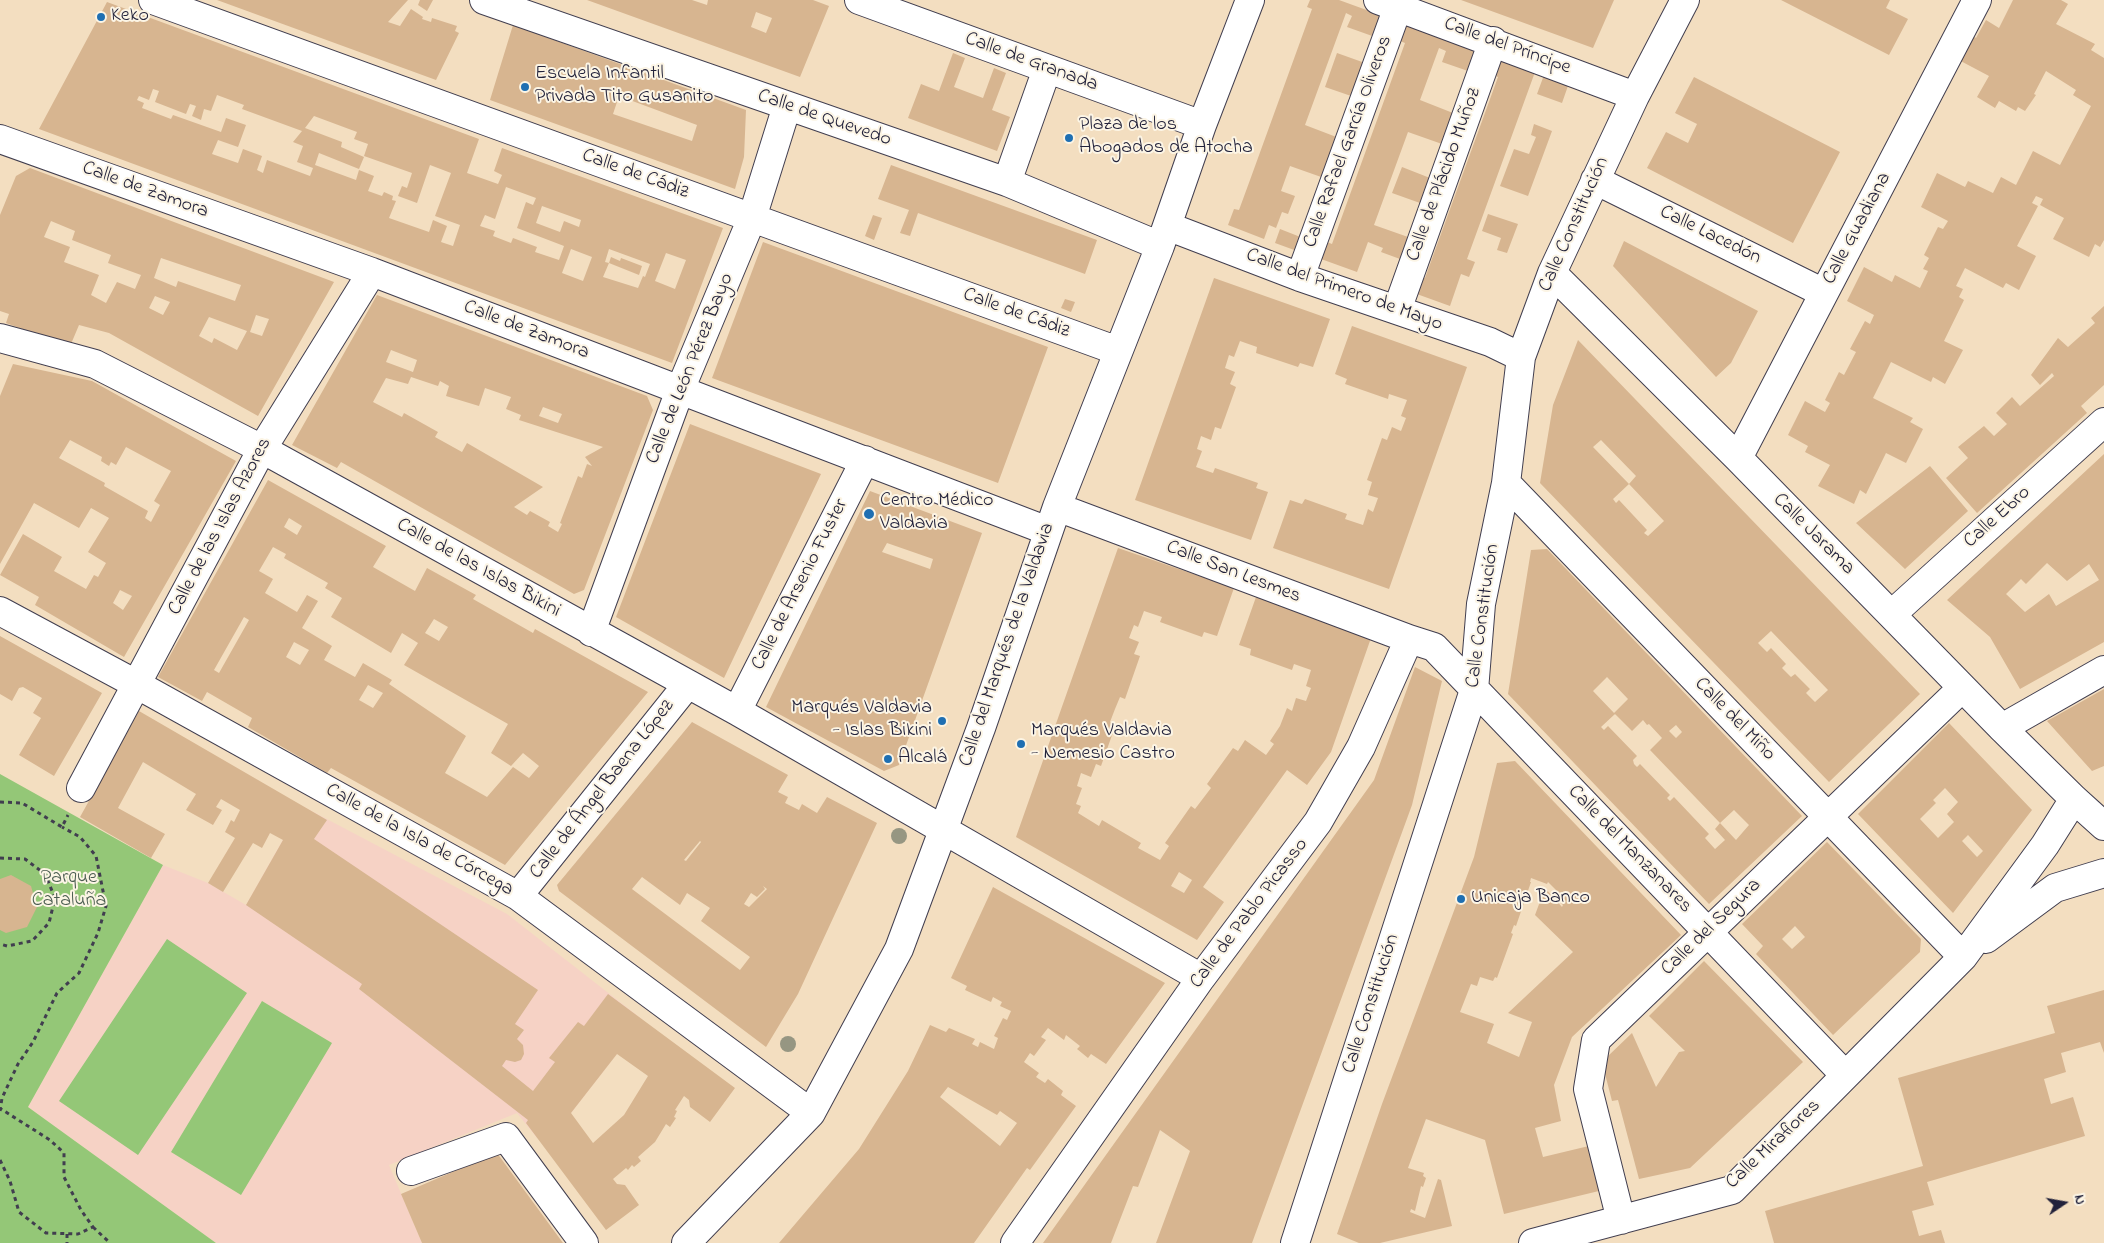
<!DOCTYPE html>
<html>
<head>
<meta charset="utf-8">
<style>
  body { margin:0 }
  #map { position:relative; width:2104px; height:1243px; overflow:hidden; background:#f3dec0; font-family:"Indie Flower",sans-serif }
  canvas { display:block }
  .north { position:absolute; left:2039px; top:1178px; width:50px; height:50px; -webkit-text-stroke:4px #fcf5e5; paint-order:stroke; rotate:78deg; font-size:14px; font-weight:700; line-height:20px; text-align:center; color:#22223b }
  .north::after { content:''; display:block; margin:auto; width:18px; height:22px; background:#22223b; clip-path:polygon(50% 0,100% 100%,50% 72%,0 100%) }
</style>
</head>
<body>
<div id="map">
<canvas width="2104" height="1243"></canvas>
<div class="north">N</div>
</div>
<script>
const context = document.querySelector('canvas').getContext('2d');
context.lineJoin = 'round';
function fillPath(path, color) {
  context.fillStyle = color;
  context.fill(path, 'evenodd');
}
function shape(rows) {
  const path = new Path2D();
  for (const r of rows) {
    path.moveTo(r[0], r[1]);
    for (let i = 2; i < r.length; i += 2) path.lineTo(r[i], r[i + 1]);
  }
  return path;
}
function strokePath(path, color, width, dash) {
  context.strokeStyle = color;
  context.lineWidth = width;
  context.lineCap = dash ? 'butt' : 'round';
  context.setLineDash(dash || []);
  context.stroke(path);
}
function label(font, color, halo, rows, align = 'center') {
  context.font = font + ' "Indie Flower",sans-serif';
  context.lineWidth = 4;
  context.setLineDash([]);
  context.textBaseline = 'middle';
  context.strokeStyle = halo;
  context.fillStyle = color;
  for (const [text, x, y, turn = 0] of rows) {
    context.save();
    context.translate(x, y);
    context.rotate((+turn || 0) * Math.PI / 180);
    context.textAlign = isNaN(turn) ? turn : align;
    if (halo) context.strokeText(text, 0, 0);
    context.fillText(text, 0, 0);
    context.restore();
  }
}
fillPath(shape([
  [302,806,507,914,643,1020,571,1113,537,1138,517,1113,389,1165,422,1243,216,1243,28,1107,163,865,208,883,246,905]
]), '#f6d2c5');
fillPath(shape([
  [0,774,163,865,28,1107,216,1243,0,1243],
  [167,939,247,993,138,1155,59,1101],
  [262,1001,332,1043,241,1195,171,1152]
]), '#94c777');
fillPath(shape([
  [217,0,408,0,388,22,400,26,411,9,423,17,422,19,431,22,432,18,457,26,455,31,459,33,436,80],
  [420,0,433,0,427,11,418,5],
  [587,0,692,0,707,5,708,0,813,0,829,6,800,77],
  [756,12,772,18,766,33,751,27],
  [1310,0,1339,0,1383,16,1375,37,1347,27,1352,16,1346,13,1305,125,1339,138,1324,178,1290,166,1281,191,1295,196,1288,214,1282,212,1276,228,1269,225,1264,239,1228,225,1234,209,1239,210,1250,180,1312,9,1307,7],
  [1461,0,1614,0,1593,48],
  [1781,0,1890,0,1886,8,1908,19,1889,55],
  [2013,0,2061,0,2068,4,2056,24,2095,44,2091,50,2104,58,2104,240,2100,247,2095,244,2089,257,2053,239,2064,218,2040,205,2043,199,2036,196,2032,203,2038,206,2017,246,2036,256,2019,290,2006,283,2003,288,1965,268,1956,286,1963,289,1959,297,1964,300,1944,341,1963,350,1945,384,1933,377,1931,382,1891,362,1873,398,1913,418,1910,422,1923,429,1906,463,1886,453,1866,494,1860,490,1854,504,1818,486,1830,465,1805,452,1808,446,1788,435,1805,401,1825,412,1830,403,1825,400,1839,372,1844,375,1856,352,1850,349,1865,321,1870,324,1874,315,1847,301,1864,267,1892,282,1895,275,1920,288,1928,271,1923,269,1929,258,1924,255,1938,227,1943,229,1948,221,1921,207,1937,173,1965,187,1968,181,1993,193,2001,177,2016,185,2033,151,2060,165,2091,106,2073,95,2076,90,2046,71,2034,94,2036,95,2025,111,2018,107,2016,111,1999,101,1995,108,1977,97,1989,76,1955,58,1970,34,1976,38,1986,20,1999,28],
  [107,2,479,139,467,173,498,184,502,175,494,171,502,148,723,228,672,363,39,129],
  [153,89,159,91,155,102,186,114,190,104,196,106,192,116,201,120,204,109,211,111,217,95,244,105,242,109,302,131,293,142,303,146,297,162,313,168,310,176,267,160,263,173,257,170,262,156,243,149,238,163,212,154,218,140,238,147,246,125,226,118,221,132,173,115,171,119,142,108,144,103,137,100,139,96,149,100],
  [314,116,357,132,354,139,368,144,364,156,412,173,407,188,402,186,398,196,417,203,430,165,451,173,435,216,460,225,453,246,441,242,447,226,433,220,429,232,389,218,396,201,392,200,393,196,384,192,382,196,368,191,374,176,359,170,356,180,315,165,319,153,359,169,364,157,341,147,342,142,305,128],
  [506,187,536,198,533,205,526,202,517,228,564,246,559,260,535,252,537,247,513,238,511,243,493,236,495,231,480,226,485,215,495,219],
  [542,206,581,220,579,227,564,221,560,232,536,223],
  [571,249,592,257,583,281,562,273],
  [609,249,650,264,645,277,643,276,638,288,603,277,609,263,605,262],
  [666,253,686,260,675,289,655,281],
  [1407,24,1476,50,1468,71,1442,62,1446,51,1439,48,1420,100,1453,113,1442,144,1408,132,1374,225,1408,237,1400,259,1381,252,1383,248,1368,242,1357,272,1321,259,1327,242,1332,244,1405,43,1400,41],
  [513,25,746,110,744,157,735,189,490,100],
  [619,96,697,125,692,141,613,114],
  [953,53,965,58,954,87,983,98,994,68,1006,73,992,110,1010,117,997,151,908,118,921,84,939,91],
  [1337,53,1365,63,1354,97,1325,87],
  [1499,58,1535,72,1467,259,1475,262,1469,277,1461,274,1450,306,1414,293,1420,276,1425,278,1498,77,1493,75],
  [1544,75,1569,83,1562,103,1537,94],
  [1694,77,1840,152,1793,243,1647,168,1666,132,1688,143,1697,124,1675,113],
  [1534,124,1552,131,1528,196,1500,186,1514,149,1529,154,1536,137,1531,135],
  [891,165,1097,240,1085,274,918,213,910,236,900,233,909,210,878,199],
  [1402,167,1430,178,1420,203,1392,193],
  [30,168,334,282,258,416,109,333,79,325,71,344,55,341,6,323,9,314,0,311,0,215,16,176],
  [51,221,75,231,72,240,111,255,108,263,141,275,135,289,117,282,106,303,91,295,99,275,64,262,70,247,44,237],
  [161,258,241,285,235,301,178,281,176,287,154,278],
  [155,296,170,302,163,315,149,308],
  [256,315,269,319,262,336,250,332],
  [209,317,247,331,237,350,214,338,212,343,199,336],
  [1488,214,1518,224,1507,253,1497,250,1501,238,1482,231],
  [873,215,882,218,874,240,865,236],
  [1280,229,1303,238,1297,251,1275,243],
  [1624,241,1758,311,1731,363,1716,377,1613,266],
  [763,242,1048,347,998,483,712,378],
  [611,257,620,261,621,258,642,266,639,275,609,263],
  [1214,278,1330,319,1313,367,1300,363,1298,367,1256,353,1257,347,1240,341,1234,357,1229,355,1225,368,1235,372,1230,384,1236,387,1221,429,1215,427,1211,440,1201,436,1197,449,1202,451,1196,467,1213,473,1215,468,1258,483,1256,488,1268,492,1251,540,1135,500],
  [377,295,647,396,653,410,584,590,574,594,341,462,337,468,292,445],
  [391,350,417,360,413,372,386,362],
  [411,377,438,386,440,381,449,386,446,396,479,406,485,388,511,397,506,409,521,415,519,420,603,447,585,457,592,466,587,464,582,478,578,476,560,523,562,524,558,532,548,526,550,522,530,511,527,515,514,507,543,487,467,443,462,452,435,437,438,432,404,413,402,417,373,402,386,378,408,384],
  [543,407,562,414,558,423,539,416],
  [1065,299,1075,302,1071,312,1061,308],
  [2104,306,2104,385,2081,406,2087,413,1977,513,1946,478,1968,458,1958,447,1984,426,1994,436,2007,424,1996,413,2012,397,2020,406,2054,376,2052,373,2040,385,2031,375,2058,338,2068,347,2095,323,2091,318],
  [1352,326,1467,367,1389,589,1273,548,1290,500,1302,504,1305,499,1347,514,1345,519,1363,525,1368,509,1373,512,1378,498,1368,495,1372,482,1367,480,1382,438,1387,440,1392,427,1401,431,1406,418,1401,416,1407,400,1389,394,1388,399,1345,384,1347,379,1335,374],
  [1578,340,1920,694,1829,782,1540,483,1553,405],
  [1601,440,1636,476,1629,484,1664,521,1648,536,1644,533,1647,530,1619,500,1616,503,1613,499,1629,484,1593,447],
  [1771,631,1828,690,1815,702,1806,693,1810,689,1795,674,1791,677,1782,668,1786,664,1771,648,1767,652,1758,643],
  [13,364,92,381,236,461,124,657,35,605,39,597,0,575,23,534,62,557,54,571,86,589,94,575,98,577,106,563,88,552,109,518,91,508,79,528,34,503,0,564,0,396],
  [70,440,102,457,101,461,109,466,111,462,116,465,126,447,171,471,154,501,160,505,151,522,145,518,148,511,104,486,105,483,59,458],
  [120,590,132,596,123,610,113,603],
  [690,424,821,474,724,678,616,617],
  [2104,454,2104,642,2020,689,1990,637,1947,600],
  [2047,563,2067,581,2089,564,2099,580,2056,606,2049,594,2025,612,2006,594,2021,579,2026,584],
  [1930,466,1968,511,1905,569,1856,523],
  [268,480,386,546,373,567,415,591,427,568,476,595,473,599,533,633,535,629,648,692,505,865,331,768,327,773,248,727,252,718,207,692,202,701,158,677],
  [289,518,302,526,297,535,284,527],
  [273,547,286,554,284,558,328,583,325,588,342,598,331,617,391,653,402,633,418,643,404,665,508,724,491,753,511,766,523,753,539,766,529,778,513,767,487,797,445,773,466,736,389,684,392,680,363,663,355,677,324,660,332,646,302,628,318,601,307,595,297,612,265,593,273,579,259,571],
  [244,617,249,620,219,673,214,670],
  [434,619,448,627,439,641,425,633],
  [294,642,309,650,300,665,286,657],
  [368,685,383,693,373,708,359,700],
  [870,491,982,533,899,765,884,771,766,707],
  [887,543,933,559,930,569,882,552],
  [1118,548,1234,588,1217,636,1204,632,1202,637,1160,622,1162,617,1144,611,1138,627,1134,625,1129,638,1139,642,1134,654,1140,656,1125,699,1120,697,1115,709,1110,722,1116,724,1101,766,1096,764,1091,777,1081,773,1077,786,1082,788,1076,804,1081,806,1078,813,1099,826,1102,820,1141,843,1138,848,1160,860,1169,846,1165,843,1191,806,1195,809,1211,788,1207,784,1233,748,1238,751,1245,740,1266,755,1274,744,1270,741,1280,726,1287,708,1292,711,1296,698,1306,701,1311,688,1306,686,1311,670,1294,664,1292,670,1250,655,1251,649,1239,645,1256,597,1371,638,1331,752,1307,785,1287,770,1203,887,1224,902,1197,940,1016,837],
  [1179,872,1192,880,1184,893,1171,886],
  [1547,549,1802,816,1709,904,1508,694,1531,550],
  [1607,677,1628,699,1614,713,1632,731,1643,720,1647,725,1649,724,1662,738,1650,750,1720,823,1734,810,1749,825,1736,840,1720,823,1715,829,1725,840,1715,849,1705,838,1709,834,1674,797,1670,801,1667,798,1670,795,1640,764,1637,767,1634,764,1633,760,1637,756,1608,726,1604,730,1601,727,1615,714,1593,691],
  [1676,725,1682,732,1676,738,1669,731],
  [0,636,102,693,54,776,19,755,41,718,33,713,42,698,23,687,19,688,12,701,0,694],
  [1415,667,1442,681,1412,805,1252,1243,1156,1243,1190,1151,1160,1130,1138,1187,1133,1186,1111,1243,1043,1243,1374,780],
  [2104,689,2104,766,2092,771,2047,721],
  [139,711,327,820,314,839,538,990,515,1024,524,1030,517,1039,523,1045,524,1054,521,1060,515,1062,506,1060,502,1066,533,1091,555,1062,549,1058,578,1022,584,1026,608,994,735,1088,710,1122,690,1107,689,1100,684,1096,675,1110,677,1111,674,1117,676,1118,670,1127,666,1124,655,1142,638,1157,641,1161,634,1167,632,1165,628,1170,626,1168,613,1179,617,1184,625,1185,639,1205,606,1230,526,1123,528,1120,359,989,362,984,246,905,283,840,270,833,262,848,253,843,223,892,208,883,235,838,225,832,231,820,234,822,240,810,221,799,216,807,222,810,213,825,186,810,196,794,143,762,118,808,165,834,151,858,80,817],
  [617,1054,648,1076,624,1115,593,1143,571,1113],
  [692,722,788,775,778,792,788,797,785,803,799,810,802,804,817,813,827,797,877,823,798,994,766,1047,559,891,557,885],
  [700,841,701,842,686,861,684,860],
  [642,877,680,905,687,893,710,908,701,921,750,957,740,970,632,889],
  [763,886,767,889,749,907,744,904,751,893,757,897,765,889],
  [1949,723,2032,810,1953,913,1858,814],
  [1945,788,1958,802,1947,814,1954,822,1938,838,1920,819,1936,803,1933,800],
  [1968,835,1983,851,1977,857,1962,841],
  [1515,761,1681,935,1572,1037,1554,1085,1561,1121,1535,1128,1543,1157,1593,1145,1603,1190,1504,1214,1485,1140,1426,1119,1408,1168,1424,1173,1423,1176,1426,1178,1423,1187,1421,1186,1415,1211,1411,1209,1410,1212,1425,1218,1438,1179,1441,1180,1452,1226,1380,1243,1359,1243,1337,1234,1382,1104,1474,857,1497,763],
  [1531,878,1547,884,1548,882,1556,890,1552,894,1563,905,1562,907,1545,888,1535,915,1573,952,1508,1013,1532,1022,1519,1057,1487,1043,1494,1024,1460,1012,1471,984,1477,986,1480,977,1493,981,1495,977,1497,978,1513,934,1511,933,1514,925,1516,926,1531,882,1530,882],
  [1827,842,1921,939,1920,952,1833,1035,1756,954,1763,946,1742,924],
  [1795,926,1805,937,1792,949,1782,939],
  [11,875,31,886,37,907,27,927,6,933,0,930,0,879],
  [993,887,1165,983,1106,1064,1091,1054,1088,1058,1077,1049,1080,1046,1066,1035,1064,1040,1048,1028,1041,1037,1046,1040,1034,1056,1030,1053,1024,1062,1039,1073,1036,1077,1045,1083,1048,1079,1063,1091,1061,1095,1076,1106,1030,1170,1027,1168,974,1243,779,1243,859,1149,908,1071,930,1025,946,1032,949,1028,975,1039,972,1044,978,1047,980,1042,994,1049,998,1038,994,1036,1003,1018,1007,1020,1011,1011,1000,1006,1002,1002,993,997,991,1002,965,990,967,986,951,978],
  [948,1087,997,1115,1000,1111,1017,1123,1000,1146,940,1097],
  [1704,961,1803,1062,1690,1168,1639,1179,1618,1100,1612,1101,1604,1070,1607,1057,1632,1033,1656,1087,1679,1052,1685,1051,1649,1016],
  [2104,990,2104,1053,2100,1042,2061,1053,2066,1072,2044,1079,2051,1104,2073,1097,2085,1136,1927,1182,1934,1205,1912,1211,1919,1236,1941,1230,1945,1243,1774,1243,1765,1211,1923,1166,1898,1078,2055,1033,2047,1006],
  [497,1153,563,1243,422,1243,401,1194]
]), '#d7b590');
const street = shape([
  [153,0,1118,351],
  [484,0,1007,182,1160,246],
  [859,0,1202,125],
  [1378,0,1635,96],
  [0,139,372,272,1048,531],
  [1595,180,1824,293],
  [1007,182,1047,69],
  [1167,226,1300,277,1490,342,1521,357],
  [1552,273,1738,458,2002,728,2074,799,2104,826],
  [1300,277,1398,7],
  [1397,310,1493,41],
  [0,338,95,364,262,449,737,711,1201,978],
  [1738,458,1977,0],
  [1506,483,1963,957],
  [1057,507,1409,639],
  [0,611,136,684,518,896,811,1113],
  [1892,614,2104,422],
  [591,632,680,390,752,218,787,106],
  [737,711,865,460],
  [2002,728,2104,670],
  [81,788,262,449,372,272],
  [518,896,687,685],
  [1986,939,2055,888,2104,873],
  [411,1171,506,1137,584,1243],
  [1621,1220,1588,1089,1596,1040,1962,688],
  [686,1243,811,1113,899,949,981,728,1057,507,1160,246,1202,125,1250,0],
  [1015,1243,1201,978,1318,822,1361,747,1409,639,1434,647,1845,1075],
  [1295,1243,1474,690,1481,604,1506,483,1521,357,1552,273,1635,96,1685,0],
  [1533,1243,1732,1190,1963,957,2045,845,2074,799]
]);
strokePath(street, '#413e4f', 30);
strokePath(shape([
  [0,802,22,803,62,827,68,815],
  [0,858,25,859,45,874,55,898,49,923,32,941,7,946,0,944],
  [0,1111,2,1098,18,1064,33,1042,57,993,79,973,98,933,106,906,96,856,80,837,62,827],
  [0,1160,10,1181,19,1212,46,1233,78,1234,93,1227,81,1210,64,1177,64,1153,50,1140,1,1109],
  [93,1227,110,1243],
  [67,1234,67,1243]
]), '#413e4f', 3, [4, 4]);
strokePath(street, '#fff', 28);
context.fillStyle = '#969682';
for (const [x, y] of [
  [899,836],
  [788,1044]
]) {
  context.beginPath();
  context.arc(x, y, 8, 0, 2 * Math.PI);
  context.fill();
}
for (const [x, y, r, color] of [
  [101,17,5,"#1f6fb2"],
  [525,87,5,"#1f6fb2"],
  [1069,138,5,"#1f6fb2"],
  [869,514,6,"#1f6fb2"],
  [942,721,5,"#1f6fb2"],
  [1021,744,5,"#1f6fb2"],
  [888,759,5,"#1f6fb2"],
  [1461,899,5,"#1f6fb2"]
]) {
  const dot = new Path2D();
  dot.arc(x, y, r, 0, 2 * Math.PI);
  context.fillStyle = color;
  context.fill(dot);
  strokePath(dot, '#fcf5e5', 2);
}
label('20px', '#22223b', '#fcf5e5', [
  ["Keko",111,17],
  ["Escuela Infantil",535,75],
  ["Privada Tito Gusanito",535,98],
  ["Plaza de los",1079,126],
  ["Abogados de Atocha",1079,149],
  ["Centro Médico",880,502],
  ["Valdavia",880,525],
  ["Marqués Valdavia",932,709,"right"],
  ["- Islas Bikini",932,732,"right"],
  ["Marqués Valdavia",1031,732],
  ["- Nemesio Castro",1031,755],
  ["Alcalá",898,759],
  ["Unicaja Banco",1471,899]
], 'left');
label('20px', '#22223b', '#fcf5e5', [
  ["Calle del Príncipe",1507,47,20],
  ["Calle de Granada",1031,63,20],
  ["Calle de Quevedo",824,119,19],
  ["Calle Rafael García Oliveros",1349,142,-70],
  ["Calle de Cádiz",635,175,20],
  ["Calle de Plácido Muñoz",1445,175,-70],
  ["Calle de Zamora",145,191,20],
  ["Calle Constitución",1575,225,-66],
  ["Calle Guadiana",1858,229,-62],
  ["Calle Lacedón",1710,236,26],
  ["Calle del Primero de Mayo",1344,291,20],
  ["Calle de Cádiz",1016,314,20],
  ["Calle de Zamora",526,331,21],
  ["Calle de León Pérez Bayo",691,369,-68],
  ["Calle Ebro",1998,518,-42],
  ["Calle de las Islas Azores",221,527,-62],
  ["Calle Jarama",1813,535,45],
  ["Calle de las Islas Bikini",478,569,29],
  ["Calle San Lesmes",1233,573,21],
  ["Calle de Arsenio Fuster",801,585,-63],
  ["Calle Constitución",1484,616,-82],
  ["Calle del Marqués de la Valdavia",1008,645,-71],
  ["Calle del Miño",1734,720,46],
  ["Calle de Ángel Baena López",603,790,-52],
  ["Calle de la Isla de Córcega",419,841,29],
  ["Calle del Manzanares",1629,850,46],
  ["Calle de Pablo Picasso",1250,914,-53],
  ["Calle del Segura",1712,928,-44],
  ["Calle Constitución",1372,1004,-72],
  ["Calle Miraflores",1774,1145,-43]
]);
label('20px', '#4a5c50', '#fcf5e5', [
  ["Parque",69,879],
  ["Cataluña",69,902]
]);
</script>
</body>
</html>
